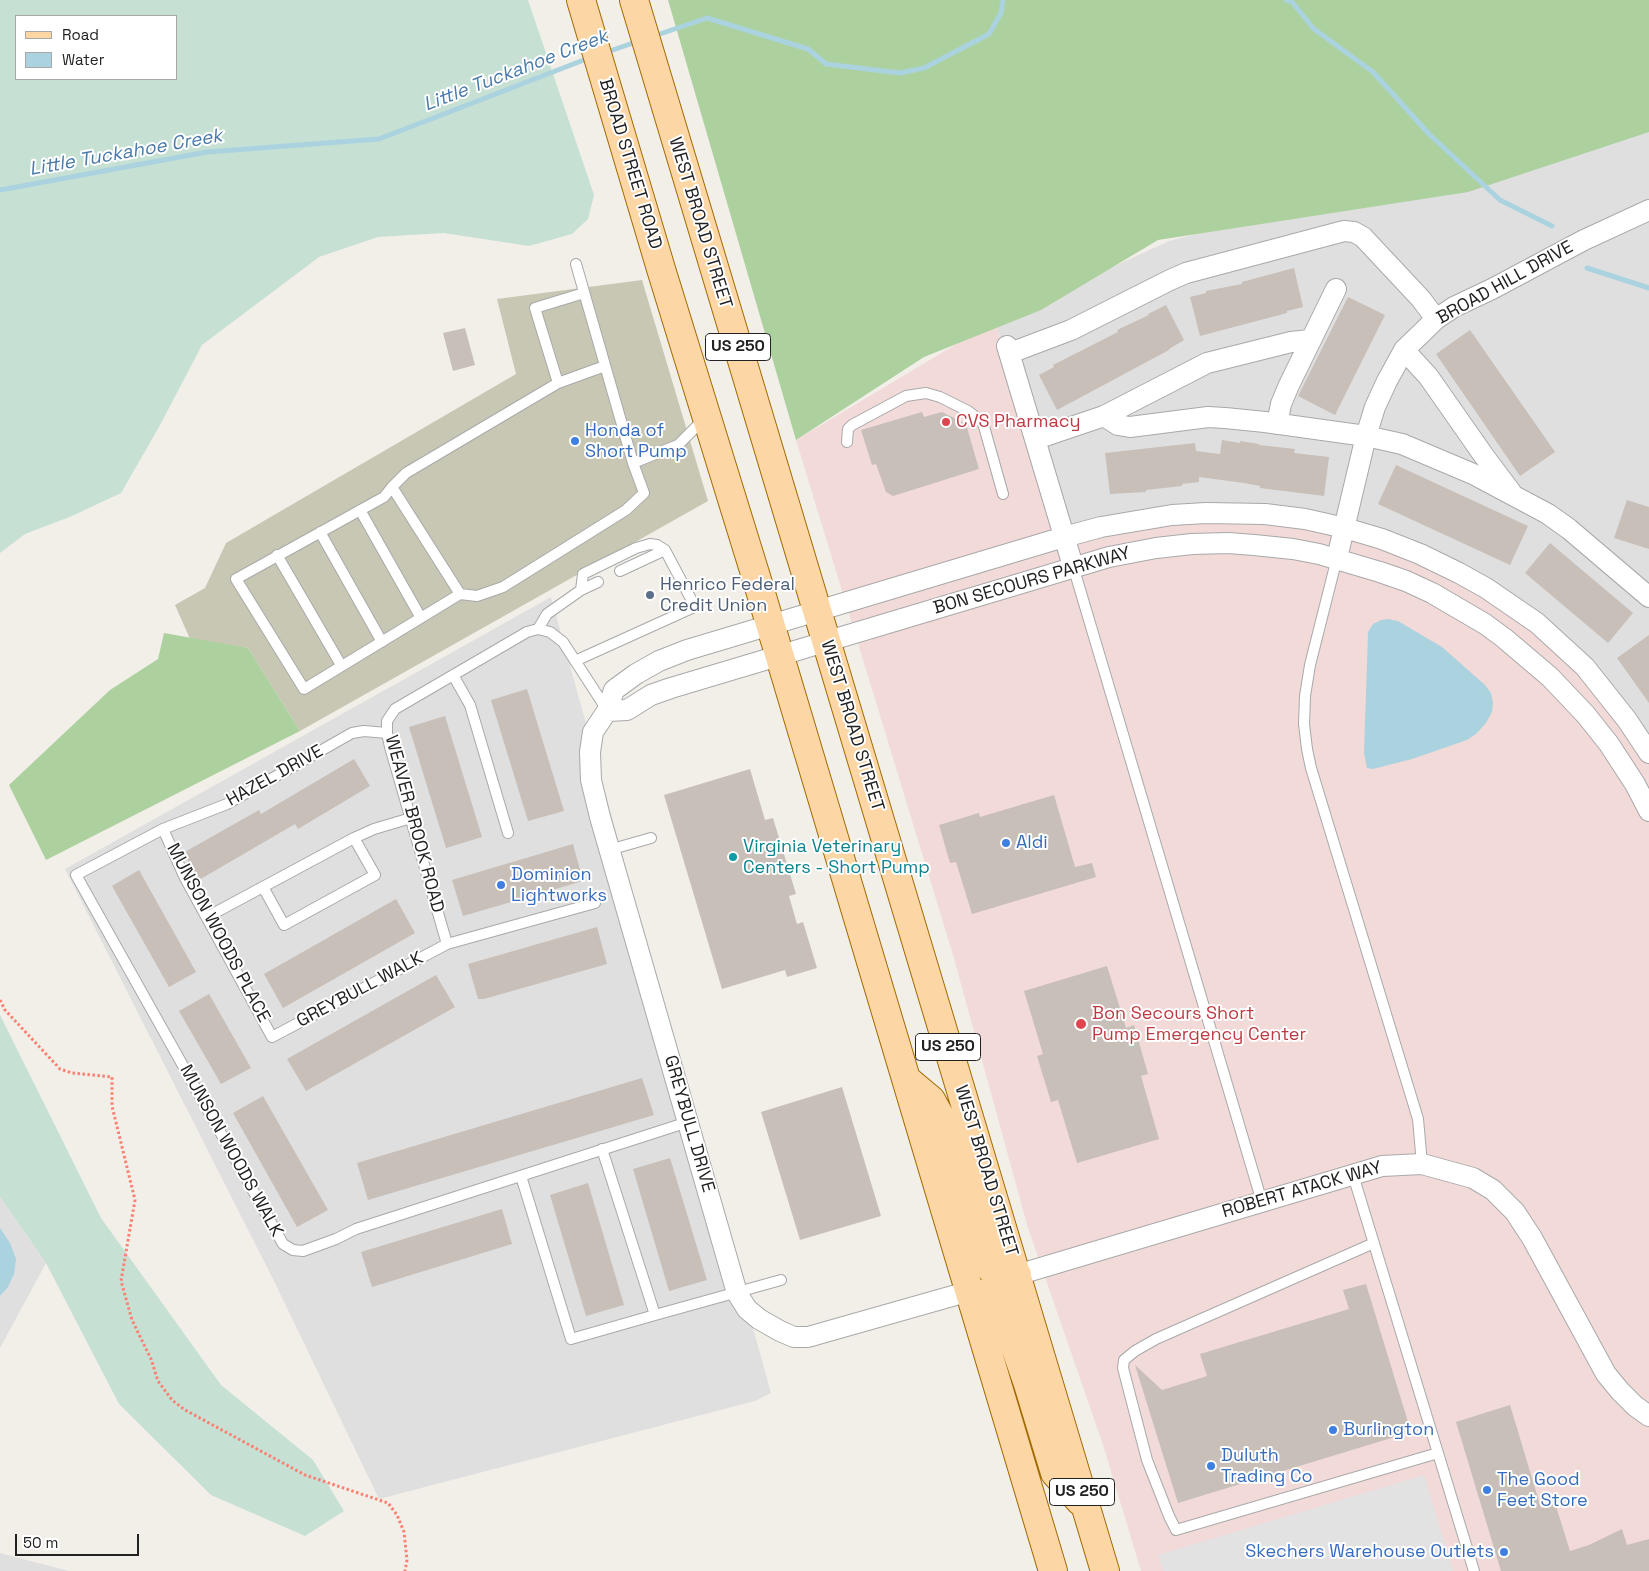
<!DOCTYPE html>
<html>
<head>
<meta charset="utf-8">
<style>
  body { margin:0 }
  #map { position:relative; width:1649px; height:1571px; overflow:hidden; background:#f2efe9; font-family:"Space Grotesk",sans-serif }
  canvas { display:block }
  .legend { position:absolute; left:15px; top:15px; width:162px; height:65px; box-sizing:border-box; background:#fff; border:1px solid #a7a7a7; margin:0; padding:6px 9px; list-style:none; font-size:15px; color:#222 }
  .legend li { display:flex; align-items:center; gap:10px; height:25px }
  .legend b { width:25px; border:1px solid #a7a7a7 }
  .scale { position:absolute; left:15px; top:1534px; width:124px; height:22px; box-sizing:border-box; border:2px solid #222; border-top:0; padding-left:6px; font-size:15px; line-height:18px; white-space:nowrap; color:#222; -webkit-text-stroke:4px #fff; paint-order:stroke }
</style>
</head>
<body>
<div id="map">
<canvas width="1649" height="1571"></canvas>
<ul class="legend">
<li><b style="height:6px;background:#fcd6a4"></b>Road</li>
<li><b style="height:14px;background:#aad3df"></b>Water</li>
</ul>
<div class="scale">50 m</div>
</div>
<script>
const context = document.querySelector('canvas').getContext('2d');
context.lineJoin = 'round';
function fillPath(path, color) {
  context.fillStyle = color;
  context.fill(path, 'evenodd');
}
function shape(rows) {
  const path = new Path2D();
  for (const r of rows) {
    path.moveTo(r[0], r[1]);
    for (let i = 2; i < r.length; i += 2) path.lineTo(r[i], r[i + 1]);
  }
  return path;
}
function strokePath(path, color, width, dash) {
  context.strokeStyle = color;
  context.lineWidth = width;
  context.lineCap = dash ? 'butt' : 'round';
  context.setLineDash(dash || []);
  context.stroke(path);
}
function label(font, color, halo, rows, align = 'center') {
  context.font = font + ' "Space Grotesk",sans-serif';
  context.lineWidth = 4;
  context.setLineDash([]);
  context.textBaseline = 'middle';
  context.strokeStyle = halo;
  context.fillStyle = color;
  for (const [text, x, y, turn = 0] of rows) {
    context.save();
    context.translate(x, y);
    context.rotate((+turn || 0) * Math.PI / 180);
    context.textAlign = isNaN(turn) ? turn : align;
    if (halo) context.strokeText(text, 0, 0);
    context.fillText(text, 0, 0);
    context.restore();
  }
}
fillPath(shape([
  [1649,117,1649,751,1063,537,995,321,1169,241],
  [551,597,771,1393,755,1401,379,1499,275,1283,65,869],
  [0,1197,46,1263,0,1348],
  [0,1553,69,1571,0,1571]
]), '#e0dfdf');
fillPath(shape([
  [995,321,1063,537,1205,513,1385,541,1540,627,1649,751,1649,1571,1141,1571,1104,1448,1028,1228,953,955,796,440]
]), '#f2dad9');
fillPath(shape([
  [642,280,708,501,300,731,248,648,190,639,175,605,205,588,226,543,516,374,497,299]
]), '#c7c7b4');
fillPath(shape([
  [668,0,1649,0,1649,132,1468,192,1158,240,1041,310,924,357,796,440],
  [164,633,248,648,300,731,46,860,9,785,110,690,158,659]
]), '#add19e');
fillPath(shape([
  [0,0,528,0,594,195,588,219,572,234,529,246,444,233,378,237,319,257,202,345,159,427,121,493,72,516,25,534,0,553],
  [176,16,176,79,16,79,16,16],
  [0,1015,101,1218,221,1385,313,1460,344,1511,305,1536,211,1495,119,1404,46,1263,0,1197]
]), '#c6e0d4');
fillPath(shape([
  [1424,1475,1453,1571,1163,1571,1158,1555]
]), '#e2e2e2');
fillPath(shape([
  [1388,619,1398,621,1442,647,1485,685,1491,693,1493,703,1492,712,1486,723,1476,734,1467,740,1412,759,1373,769,1367,768,1364,753,1368,632,1373,624,1381,620],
  [0,1228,10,1243,16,1259,14,1274,8,1287,0,1296]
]), '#aad3df');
strokePath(shape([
  [1286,0,1292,2,1314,29,1373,72,1429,134,1500,200,1552,226],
  [654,36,707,18,808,49,826,64,900,73,924,68,989,34,1001,13,1003,0],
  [604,53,639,41],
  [0,190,207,152,379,139,589,58],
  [1587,268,1649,288]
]), '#aad3df', 5);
fillPath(shape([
  [1294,268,1303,307,1287,311,1287,313,1200,336,1190,297,1206,293,1206,291,1242,284,1242,282],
  [1348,297,1385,315,1335,415,1298,396],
  [1166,305,1184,340,1169,349,1169,350,1057,410,1039,375,1054,367,1053,365,1118,332,1117,330,1149,315,1148,314],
  [465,328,475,365,453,371,443,333],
  [1470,330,1555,452,1520,476,1436,354],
  [922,412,924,417,942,412,966,424,979,469,893,496,886,492,876,464,872,465,861,430],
  [1222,440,1240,443,1240,441,1259,444,1259,445,1295,449,1294,453,1329,457,1324,496,1260,488,1260,486,1244,483,1199,477,1199,482,1182,484,1182,486,1146,490,1146,492,1110,494,1105,453,1195,443,1196,451,1220,454],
  [1396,465,1528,526,1510,565,1378,504],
  [1627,500,1649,507,1649,549,1614,538],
  [1550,543,1633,613,1608,643,1525,573],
  [1649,635,1649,703,1617,658],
  [527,689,564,811,528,821,491,700],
  [445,716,482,837,446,848,409,727],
  [354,759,370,786,298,829,295,824,199,880,183,853,259,810,261,814],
  [750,769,765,820,773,818,796,894,789,896,797,924,803,922,817,968,787,977,785,970,722,989,664,795],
  [1054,795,1075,867,1092,863,1096,877,972,914,956,862,950,863,939,825,979,813,980,817],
  [573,844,583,881,463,916,452,880],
  [139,870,196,972,169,987,112,886],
  [396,899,415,933,283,1008,264,974],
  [597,927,607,964,484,999,478,999,468,964],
  [1107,966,1126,1028,1134,1025,1148,1074,1141,1076,1159,1139,1077,1163,1058,1100,1051,1102,1037,1056,1043,1054,1024,991],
  [436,975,455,1007,306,1091,287,1059],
  [209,994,251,1068,221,1084,179,1011],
  [642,1078,654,1115,368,1200,357,1163],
  [842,1087,881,1216,800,1240,761,1112],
  [263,1096,328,1210,297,1227,233,1113],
  [670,1158,707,1280,669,1291,633,1169],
  [588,1183,624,1305,586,1316,550,1195],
  [502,1209,512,1244,372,1287,361,1252],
  [1366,1284,1411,1432,1178,1503,1135,1365,1162,1390,1207,1376,1200,1354,1349,1309,1343,1290],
  [1510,1405,1541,1508,1555,1503,1570,1551,1589,1545,1622,1529,1627,1545,1649,1539,1649,1571,1501,1571,1456,1422]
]), '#c7bfb8');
const lane = shape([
  [576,264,633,463,678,445,704,419],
  [584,293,535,308,558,383,605,366],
  [847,442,848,429,852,425,906,396,926,393,940,397,968,411,983,423,1003,494],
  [392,487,460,594,304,689,236,579,384,497,392,487,406,473,558,383],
  [360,510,421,618],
  [320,532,382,642],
  [277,555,341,665],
  [1337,558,1310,665,1305,696,1304,724,1307,749,1311,768,1418,1119,1422,1164],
  [1073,566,1262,1202],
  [620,571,665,550],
  [460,594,477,596,503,587,626,510,644,493,633,463],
  [538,629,547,614,581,590,598,582],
  [575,661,692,608,691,599,665,550,657,545,650,544,636,548,583,574,581,590],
  [453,675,470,705,508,833],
  [387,733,364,731,352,733,227,804,163,829,76,875,283,1244,293,1250,303,1251,336,1239,356,1229,688,1122],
  [163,829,184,876,272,1037,447,944,595,903],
  [609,850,651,838],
  [263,887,284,925,375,875,354,838],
  [207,917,354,838,374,829,411,818],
  [447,944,390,747,387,733,387,721,395,709,527,632,538,629,550,632,563,642,607,710],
  [1353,1175,1474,1571],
  [521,1176,571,1339,655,1315,602,1149],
  [1374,1243,1156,1339,1135,1351,1124,1360,1123,1368,1147,1460,1169,1516,1176,1530,1438,1453],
  [655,1315,781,1280]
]);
const street = shape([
  [1007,346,1073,566],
  [1404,350,1428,376,1484,456,1511,492],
  [1010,353,1071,330,1170,280,1186,273,1344,231,1354,232,1363,237,1421,299,1436,319],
  [1104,416,1118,425,1130,427,1208,417,1225,418,1265,422,1366,436,1402,444,1473,474,1548,514,1569,529,1649,597],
  [1277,424,1281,404,1289,385,1336,289],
  [1036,439,1104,416,1207,363,1291,342,1310,340],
  [1337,558,1366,436,1375,407,1387,381,1404,350,1436,319,1454,307,1492,289,1584,240,1649,210],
  [607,711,627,710,651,695,671,688,1109,557,1156,548,1192,544,1228,543,1254,545,1293,549,1319,554,1380,572,1406,581,1432,593,1485,624,1504,638,1550,677,1586,715,1609,744,1635,784,1649,811],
  [1017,1275,1382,1166,1422,1164,1473,1178,1493,1190,1515,1212,1532,1238,1606,1374,1620,1391,1635,1406,1649,1416],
  [970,1291,808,1337,794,1337,780,1331,759,1319,747,1309,737,1293,600,817,591,780,590,752,593,732,607,711,614,690,636,674,659,661,687,650,1064,537,1101,527,1172,515,1206,513,1265,514,1305,519,1345,528,1382,539,1420,554,1459,573,1486,588,1537,623,1585,667,1627,720,1649,753]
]);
const primary = shape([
  [581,0,661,269,757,580,1053,1571],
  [634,0,1105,1571],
  [906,1079,931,1100,943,1122,987,1260,992,1270,999,1276,1017,1275],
  [970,1291,999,1300,1028,1384,1055,1473,1080,1501]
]);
strokePath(lane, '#a9a9a9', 12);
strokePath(street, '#a9a9a9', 22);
strokePath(primary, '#a06b00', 30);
strokePath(shape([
  [0,1000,5,1010,60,1069,72,1073,112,1077,112,1106,135,1200,121,1281,132,1320,151,1359,158,1381,172,1400,185,1410,305,1475,388,1503,397,1515,404,1532,407,1560,405,1571]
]), '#fa8072', 3, [2.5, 2.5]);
strokePath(lane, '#fff', 10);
strokePath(street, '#fff', 20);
strokePath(primary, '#fcd6a4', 28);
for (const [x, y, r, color] of [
  [946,422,5,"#e0444e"],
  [575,441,5,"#3f7fe0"],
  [650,595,5,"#5c6f8a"],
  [1006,843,5,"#3f7fe0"],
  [733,857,5,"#0f9aa8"],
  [501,885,5,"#3f7fe0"],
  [1081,1024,6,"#e0444e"],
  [1333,1430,5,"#3f7fe0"],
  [1211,1466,5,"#3f7fe0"],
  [1487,1490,5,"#3f7fe0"],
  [1504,1552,5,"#3f7fe0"]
]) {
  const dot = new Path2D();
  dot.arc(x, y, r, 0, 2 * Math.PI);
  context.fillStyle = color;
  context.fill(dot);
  strokePath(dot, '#fff', 2);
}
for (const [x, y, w] of [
  [738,347,65],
  [948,1047,65],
  [1082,1492,65]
]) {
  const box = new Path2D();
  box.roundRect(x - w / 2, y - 13.5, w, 27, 4);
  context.fillStyle = '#fff';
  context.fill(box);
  strokePath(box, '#222', 1);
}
label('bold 16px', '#222', null, [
  ["US 250",738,347],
  ["US 250",948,1047],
  ["US 250",1082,1492]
]);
label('18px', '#222', '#fff', [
  ["BROAD STREET ROAD",630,164,73],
  ["WEST BROAD STREET",700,223,73],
  ["BROAD HILL DRIVE",1505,283,-29],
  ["BON SECOURS PARKWAY",1032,581,-16],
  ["WEST BROAD STREET",852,726,73],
  ["HAZEL DRIVE",275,776,-29],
  ["WEAVER BROOK ROAD",414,824,75],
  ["MUNSON WOODS PLACE",218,933,62],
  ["GREYBULL WALK",360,990,-28],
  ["GREYBULL DRIVE",689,1124,74],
  ["MUNSON WOODS WALK",231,1151,61],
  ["WEST BROAD STREET",986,1171,73],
  ["ROBERT ATACK WAY",1302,1190,-16]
]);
label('18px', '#be3a42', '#fff', [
  ["CVS Pharmacy",956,422],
  ["Bon Secours Short",1092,1014],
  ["Pump Emergency Center",1092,1035]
], 'left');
label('18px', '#366cbe', '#fff', [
  ["Honda of",585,431],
  ["Short Pump",585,452],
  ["Aldi",1016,843],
  ["Dominion",511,875],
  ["Lightworks",511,896],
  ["Burlington",1343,1430],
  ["Duluth",1221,1456],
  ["Trading Co",1221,1477],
  ["The Good",1497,1480],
  ["Feet Store",1497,1501],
  ["Skechers Warehouse Outlets",1494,1552,"right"]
], 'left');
label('18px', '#4e5e75', '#fff', [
  ["Henrico Federal",660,585],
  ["Credit Union",660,606]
], 'left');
label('18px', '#0d838f', '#fff', [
  ["Virginia Veterinary",743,847],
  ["Centers - Short Pump",743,868]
], 'left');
label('italic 19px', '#4a7aab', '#fff', [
  ["Little Tuckahoe Creek",516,71,-21],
  ["Little Tuckahoe Creek",126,153,-10]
]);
</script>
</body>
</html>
